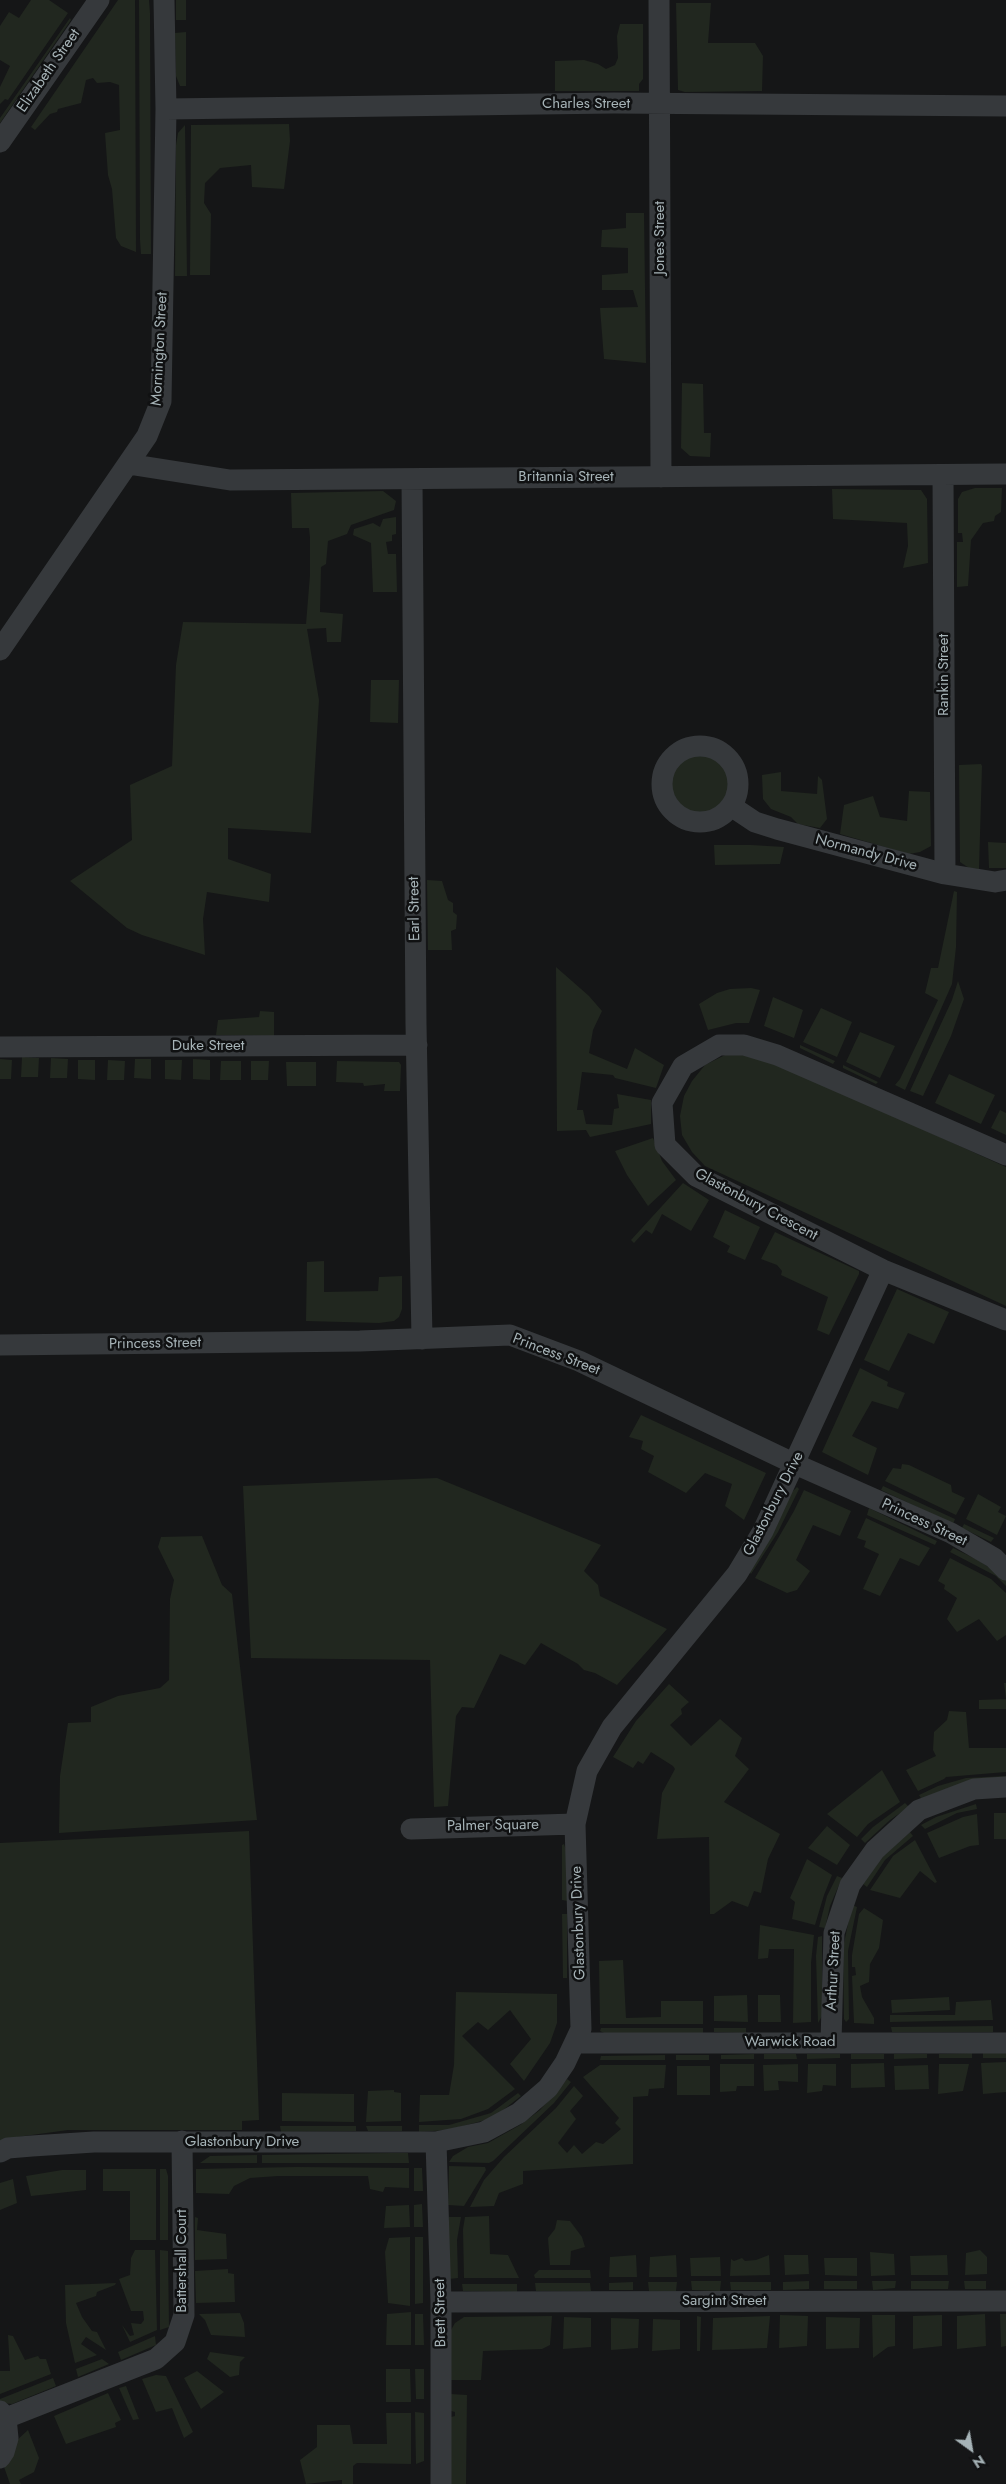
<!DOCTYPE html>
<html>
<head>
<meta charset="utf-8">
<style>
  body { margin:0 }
  #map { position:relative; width:1006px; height:2484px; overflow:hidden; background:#151617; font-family:Jost,sans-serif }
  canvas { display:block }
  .north { position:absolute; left:946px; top:2424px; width:50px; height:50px; -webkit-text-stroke:4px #101112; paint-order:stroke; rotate:148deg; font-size:14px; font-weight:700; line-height:20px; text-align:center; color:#a6b3b7 }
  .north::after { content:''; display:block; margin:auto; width:18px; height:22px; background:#a6b3b7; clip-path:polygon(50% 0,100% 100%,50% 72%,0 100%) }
</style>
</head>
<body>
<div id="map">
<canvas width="1006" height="2484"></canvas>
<div class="north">N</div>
</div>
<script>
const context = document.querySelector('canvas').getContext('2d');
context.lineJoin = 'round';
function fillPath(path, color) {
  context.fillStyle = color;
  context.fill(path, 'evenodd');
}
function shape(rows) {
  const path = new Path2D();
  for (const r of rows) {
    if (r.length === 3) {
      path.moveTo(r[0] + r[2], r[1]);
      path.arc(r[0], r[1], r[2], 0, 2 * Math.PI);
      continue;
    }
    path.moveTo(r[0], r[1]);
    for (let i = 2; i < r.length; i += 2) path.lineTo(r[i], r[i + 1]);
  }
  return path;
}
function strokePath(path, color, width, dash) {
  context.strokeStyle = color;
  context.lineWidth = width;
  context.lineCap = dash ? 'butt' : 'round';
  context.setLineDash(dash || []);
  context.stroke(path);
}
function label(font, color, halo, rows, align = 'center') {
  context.font = font + ' Jost,sans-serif';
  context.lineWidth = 5;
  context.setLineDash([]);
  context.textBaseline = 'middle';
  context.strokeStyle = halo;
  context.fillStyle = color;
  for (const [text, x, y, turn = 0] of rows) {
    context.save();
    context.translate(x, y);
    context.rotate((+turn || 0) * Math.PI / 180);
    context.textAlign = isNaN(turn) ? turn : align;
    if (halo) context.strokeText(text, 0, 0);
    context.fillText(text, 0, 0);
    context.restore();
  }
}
fillPath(shape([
  [31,0,49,0,68,13,8,100,5,99,0,104,0,87,10,66,0,60,0,26,9,12,19,18],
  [118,0,135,0,136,252,121,246,116,238,112,189,108,175,105,133,120,130,119,85,110,82,97,83,93,78,86,80,81,103,58,109,57,112,50,114,35,130,31,127],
  [139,0,149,0,150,13,151,254,141,254,140,240],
  [176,0,186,0,186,20,176,20],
  [676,3,711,3,708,43,755,43,763,56,762,91,685,92,678,90],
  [70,18,71,20,0,123,0,118],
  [620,24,643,24,643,79,639,84,639,91,555,91,555,61,584,60,598,64,606,69,615,65,618,58,617,36],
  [186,32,186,86,180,86,176,76,175,33],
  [289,124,290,141,284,189,252,187,251,165,220,168,205,183,204,203,211,214,210,275,190,275,191,125],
  [185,125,187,276,175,276,176,145,178,133],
  [626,213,644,213,646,363,604,359,600,308,638,307,633,290,602,290,602,275,628,273,628,248,601,247,602,230,626,228],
  [682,383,703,384,704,433,711,433,710,457,690,456,681,448],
  [975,488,1002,488,1001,512,995,516,994,521,983,523,971,540,968,586,957,587,957,542,963,542,962,533,958,533,958,499,962,492],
  [832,489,921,490,927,499,928,563,903,568,908,546,907,523,833,519],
  [383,491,396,501,394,510,351,525,347,534,328,541,326,564,321,567,320,612,343,614,341,642,327,642,326,628,307,629,319,700,311,833,228,828,228,859,271,874,269,902,207,892,203,919,205,955,142,935,127,928,70,881,132,840,130,785,172,766,176,665,183,622,306,624,310,575,310,538,309,528,292,528,291,493],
  [396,517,396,534,392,535,392,541,386,542,388,554,396,554,397,592,373,592,371,543,353,535,354,529,373,523,380,527,383,519],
  [371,680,399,680,398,723,370,722],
  [700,784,32],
  [981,764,982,766,979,869,969,868,960,862,959,765],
  [781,772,781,791,817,794,818,776,822,780,827,819,820,828,798,824,791,817,771,809,763,799,762,775],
  [909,791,930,792,931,846,920,852,909,854,840,834,844,805,873,796,880,817,907,821],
  [988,842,1006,843,1006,868,989,868],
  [714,845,751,845,784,847,780,864,715,865],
  [427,880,442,881,448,900,453,903,453,912,457,915,456,929,451,931,452,950,428,950],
  [954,891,957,892,956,947,952,984,905,1090,895,1085,900,1079,938,1000,925,993,931,968,938,968],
  [556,967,589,996,602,1011,593,1030,589,1053,627,1069,635,1048,664,1065,656,1088,615,1078,613,1075,582,1072,577,1110,583,1110,586,1124,612,1125,614,1109,619,1108,617,1094,651,1100,651,1124,590,1137,586,1130,557,1131],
  [958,981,964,999,951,1036,923,1096,910,1091,952,1000],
  [751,988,760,990,749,1023,736,1023,708,1030,699,1004,717,993,730,989],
  [773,997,803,1010,794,1038,764,1026],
  [821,1008,852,1022,837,1057,803,1042],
  [260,1011,274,1012,274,1036,216,1035,218,1020,259,1017],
  [860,1032,895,1046,880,1078,846,1062],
  [800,1045,835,1061,833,1064,800,1048],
  [740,1053,782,1065,1006,1167,1006,1306,705,1166,692,1152,682,1135,680,1116,684,1096,692,1081,705,1065,727,1054],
  [22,1057,39,1058,38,1077,21,1077],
  [51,1058,68,1059,67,1078,50,1078],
  [0,1059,12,1060,11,1079,0,1079],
  [135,1059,151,1059,151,1079,134,1078],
  [193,1059,210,1060,210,1080,193,1079],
  [78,1060,95,1060,95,1080,78,1079],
  [108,1060,125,1061,124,1080,107,1080],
  [165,1060,182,1060,181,1080,165,1079],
  [221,1061,241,1061,241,1080,220,1080],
  [251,1061,269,1061,268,1080,251,1080],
  [337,1061,399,1062,401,1065,400,1091,384,1091,385,1084,364,1086,363,1083,336,1082],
  [286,1062,316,1062,316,1086,287,1086],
  [843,1065,878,1082,876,1084,843,1068],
  [949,1074,995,1095,981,1124,935,1103],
  [1000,1110,1006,1113,1006,1135,991,1128],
  [653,1138,662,1161,676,1180,648,1206,627,1175,615,1151],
  [683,1183,709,1200,691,1231,662,1214,652,1234,646,1230,634,1243,631,1240],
  [725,1210,760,1227,745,1260,727,1252,730,1246,713,1237],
  [775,1232,859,1271,859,1274,829,1335,817,1330,828,1297,781,1275,782,1271,777,1265,761,1259],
  [324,1261,324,1292,378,1291,379,1277,402,1276,402,1309,399,1317,394,1321,379,1323,306,1321,307,1262],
  [897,1289,949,1312,934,1344,908,1333,889,1371,864,1360],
  [860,1368,888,1382,887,1386,905,1393,898,1409,872,1401,852,1436,877,1448,868,1475,822,1452],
  [641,1415,766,1473,744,1520,725,1506,732,1484,705,1473,686,1493,648,1472,654,1456,641,1449,643,1441,629,1437],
  [902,1464,909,1465,951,1485,952,1492,965,1498,956,1515,885,1481,893,1468,901,1469],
  [437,1478,601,1545,584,1571,598,1585,600,1596,667,1629,617,1685,595,1673,584,1670,578,1664,541,1643,525,1665,500,1654,474,1708,462,1707,456,1716,448,1806,434,1807,430,1660,251,1658,243,1486],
  [883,1486,955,1519,953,1524,881,1490],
  [797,1487,799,1489,778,1532,751,1574,748,1570,791,1493],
  [804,1490,851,1511,840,1536,813,1525,796,1560,810,1571,797,1590,787,1593,755,1578,794,1511],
  [978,1494,1001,1507,998,1512,1006,1516,997,1535,966,1519],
  [869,1508,937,1541,935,1545,867,1515],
  [866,1518,930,1548,919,1566,900,1558,880,1596,863,1589,879,1554,864,1547,866,1541,857,1538],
  [964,1524,994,1538,991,1542,962,1528],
  [202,1536,222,1585,232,1594,257,1820,59,1833,60,1776,68,1723,91,1722,91,1707,118,1696,160,1688,169,1680,170,1599,174,1580,158,1547,161,1537],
  [953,1548,978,1560,1006,1579,1006,1586,996,1576,950,1552],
  [950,1558,991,1579,1006,1593,1006,1635,997,1641,979,1619,957,1632,947,1619,957,1598,944,1589,945,1585,938,1581],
  [1004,1683,1006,1683,1006,1709,979,1709,979,1700,1006,1699],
  [669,1684,689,1702,681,1709,682,1714,670,1725,691,1746,720,1719,742,1738,735,1756,749,1769,724,1802,780,1834,768,1859,761,1893,754,1891,748,1907,732,1901,714,1914,710,1914,709,1837,657,1839,662,1793,675,1769,673,1766,651,1752,643,1764,638,1761,633,1768,613,1757,636,1721],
  [949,1711,966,1712,969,1748,1006,1748,1006,1772,946,1777,944,1779,918,1791,906,1770,936,1756,933,1750,934,1732,947,1720],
  [882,1770,900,1802,868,1824,857,1837,827,1814],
  [1006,1776,1006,1781,922,1800,919,1795,938,1786,966,1778],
  [905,1803,909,1807,890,1820,865,1843,861,1839,873,1827],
  [976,1804,977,1809,957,1813,925,1829,921,1825,936,1817],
  [994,1813,1006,1813,1006,1839,994,1839],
  [977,1814,979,1845,970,1846,939,1858,927,1833,963,1817],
  [827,1826,850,1845,837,1865,808,1848],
  [249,1831,259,2120,242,2121,242,2130,68,2130,17,2137,0,2143,0,1843],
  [910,1832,913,1836,885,1860,867,1887,863,1884,882,1857],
  [915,1840,937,1882,935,1883,920,1871,900,1898,870,1890,893,1856],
  [564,1844,566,1850,568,1901,562,1900,562,1845],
  [807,1859,832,1875,824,1895,815,1925,792,1919,795,1902,790,1898],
  [837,1876,842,1878,830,1906,825,1928,819,1927,827,1896],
  [852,1905,857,1907,848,1951,849,2019,846,2022,844,2019,843,1948],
  [864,1908,883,1920,879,1948,870,1964,869,1982,860,1986,862,1997,874,2018,874,2024,854,2023,852,1976,856,1975,855,1967,852,1967,852,1955,859,1914],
  [562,1914,567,1914,567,1978,563,1978],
  [760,1925,814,1935,811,1963,811,2022,793,2023,794,1949,769,1949,768,1958,758,1959],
  [822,1936,822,2016,818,2023,816,1956,818,1937],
  [623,1960,626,2018,661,2017,661,2001,703,2001,703,2024,600,2024,599,1961],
  [456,1992,557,1994,557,2023,550,2043,524,2081,510,2064,531,2039,510,2010,488,2030,478,2022,462,2036,515,2089,488,2109,461,2119,419,2122,420,2095,449,2095,454,2065],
  [747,1995,748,2022,714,2021,714,1996],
  [758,1995,780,1995,781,2022,758,2022],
  [949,1997,950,2010,892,2013,891,2000],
  [991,2000,993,2020,890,2022,890,2015,955,2015,956,2002],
  [993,2026,993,2032,892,2032,891,2027],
  [601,2028,703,2028,703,2033,604,2033,600,2031],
  [714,2028,746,2028,746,2033,714,2032],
  [972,2053,972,2058,939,2058,939,2054],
  [983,2053,1006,2053,1006,2058,983,2058],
  [754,2054,754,2059,721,2059,721,2055],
  [764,2054,796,2054,797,2059,764,2059],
  [807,2054,840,2054,840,2058,807,2059],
  [851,2054,884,2054,884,2059,851,2059],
  [894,2054,927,2054,927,2058,894,2059],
  [665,2055,665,2060,600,2060,601,2056],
  [676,2055,709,2055,709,2060,676,2060],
  [1006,2062,1006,2092,983,2094,981,2063],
  [884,2063,885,2087,851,2088,851,2064],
  [720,2064,754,2064,754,2086,737,2086,736,2091,720,2092],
  [798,2064,798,2082,778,2081,779,2090,764,2091,763,2065],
  [808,2064,836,2064,836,2086,823,2085,822,2091,807,2093],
  [939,2064,969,2064,963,2091,938,2094],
  [600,2065,666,2065,664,2088,649,2089,648,2096,633,2097,633,2164,523,2171,523,2184,499,2193,494,2206,470,2207,484,2180,504,2157,556,2108,574,2086,583,2096,570,2111,576,2119,558,2143,567,2153,574,2145,582,2154,596,2142,603,2144,621,2129,615,2123,619,2118,583,2077],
  [928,2065,929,2089,895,2090,894,2066],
  [677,2066,710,2066,710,2095,677,2095],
  [567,2079,571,2082,554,2103,493,2161,489,2163,449,2162,453,2156,468,2147,488,2143,520,2125,540,2110],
  [394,2090,394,2092,401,2093,401,2121,366,2122,368,2091],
  [282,2093,354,2094,354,2122,282,2121],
  [518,2093,521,2096,493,2118,448,2130,419,2132,419,2125,449,2125,491,2113],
  [280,2126,356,2126,356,2131,281,2132],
  [366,2126,402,2126,402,2131,368,2131],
  [390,2153,408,2153,409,2163,262,2163,262,2155],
  [257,2155,257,2163,200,2163,210,2156],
  [449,2166,485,2167,486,2170,464,2206,448,2205],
  [297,2167,409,2168,409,2188,385,2187,383,2192,370,2189,368,2176,278,2176,250,2178,234,2186,229,2194,196,2193,196,2169],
  [414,2168,422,2168,423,2191,414,2191],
  [103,2169,156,2169,156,2240,130,2240,130,2191,103,2191],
  [160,2169,166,2169,168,2176,168,2240,160,2240],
  [62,2170,86,2170,86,2190,31,2196,26,2176],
  [13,2179,17,2203,0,2210,0,2183],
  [422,2204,423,2227,414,2227,414,2205],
  [409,2205,410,2227,384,2228,386,2206],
  [489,2216,490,2254,508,2255,519,2278,464,2278,463,2229,465,2217],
  [195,2217,198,2218,197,2230,226,2234,227,2259,195,2260],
  [449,2217,461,2217,457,2240,458,2278,449,2279],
  [557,2220,570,2221,582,2237,585,2247,571,2251,570,2265,550,2265,548,2238,555,2229],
  [410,2237,410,2306,388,2303,385,2252,389,2238],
  [415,2237,423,2237,423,2303,415,2304],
  [135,2250,155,2250,157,2330,130,2342,122,2325,130,2336,134,2335,131,2323,141,2324,144,2320,143,2311,131,2311,119,2279,130,2275,131,2258],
  [160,2250,168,2251,169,2327,160,2330],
  [980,2250,987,2257,987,2274,965,2275,966,2253],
  [870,2252,894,2254,895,2275,871,2276],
  [636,2255,637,2277,609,2277,610,2257],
  [676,2255,677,2277,649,2277,650,2257],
  [769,2255,770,2275,730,2276,731,2259,734,2261,742,2258,745,2261,756,2260],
  [784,2255,808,2255,809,2274,785,2275],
  [947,2255,948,2275,911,2275,910,2256],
  [720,2257,721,2276,691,2276,690,2258],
  [824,2258,857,2258,857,2276,825,2275],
  [228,2269,228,2273,234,2274,235,2302,196,2303,195,2271],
  [539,2270,590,2270,591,2278,535,2278,534,2275],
  [691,2281,721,2281,720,2291,692,2290],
  [809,2281,809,2289,783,2290,783,2282],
  [824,2281,857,2281,857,2289,824,2289],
  [872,2281,896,2281,895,2288,873,2290],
  [911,2281,949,2281,948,2289,911,2289],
  [964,2281,986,2281,986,2289,965,2289],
  [633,2282,633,2290,609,2290,609,2283],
  [648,2282,677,2282,676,2291,649,2291],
  [730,2282,771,2282,771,2290,731,2290],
  [116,2283,115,2285,97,2292,96,2296,76,2303,82,2317,92,2331,97,2332,106,2350,86,2337,81,2344,97,2355,75,2363,66,2323,65,2285],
  [535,2283,590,2283,591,2291,536,2291],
  [462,2284,517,2284,517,2292,463,2291],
  [411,2312,411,2345,386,2345,387,2314],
  [240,2313,244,2323,245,2337,211,2335,205,2320,199,2314],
  [415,2314,423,2314,424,2345,415,2345],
  [985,2314,986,2346,957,2349,957,2316],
  [1000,2314,1006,2314,1006,2346,1001,2347],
  [780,2315,808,2316,807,2346,779,2348],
  [872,2315,895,2315,895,2346,888,2347,873,2358],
  [942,2315,942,2346,913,2349,913,2316],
  [552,2316,550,2345,542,2349,483,2351,481,2380,450,2380,451,2330,455,2323,464,2317],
  [697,2316,701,2317,700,2351,697,2351],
  [770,2316,767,2348,712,2350,713,2318],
  [564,2317,591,2318,591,2347,563,2349],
  [826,2317,860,2318,859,2348,826,2349],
  [611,2318,639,2319,638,2348,611,2350],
  [653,2319,680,2320,680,2349,652,2351],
  [8,2335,13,2336,25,2360,38,2356,40,2359,46,2359,51,2374,0,2394,0,2371,10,2371],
  [155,2336,156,2345,121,2360,118,2352],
  [210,2352,245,2357,240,2362,239,2375,230,2377,207,2359],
  [102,2359,109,2364,78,2377,76,2369],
  [386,2369,410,2369,411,2402,386,2402],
  [415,2369,424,2369,424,2399,416,2399],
  [197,2371,224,2392,201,2409,184,2378],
  [156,2375,166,2376,193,2432,184,2438,172,2408,156,2412,142,2379],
  [53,2378,56,2386,12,2404,0,2403,0,2399],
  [126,2386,139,2419,133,2420,119,2388],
  [108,2393,121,2420,115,2423,116,2427,66,2444,54,2416],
  [450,2394,467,2395,466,2484,451,2484,451,2417,455,2416,455,2412,451,2411],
  [415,2412,424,2413,424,2461,416,2464],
  [386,2413,411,2413,411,2464,357,2463,353,2466,353,2484,342,2484,342,2480,306,2484,300,2460,317,2447,317,2425,350,2425,353,2444,387,2444],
  [28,2430,39,2458,34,2472,19,2480,21,2484,10,2484,3,2464,16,2441]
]), '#21271f');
strokePath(shape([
  [659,0,661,477],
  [166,109,614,103,1006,106],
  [0,142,99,0],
  [128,464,230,480,1006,474],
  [943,475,945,874],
  [412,479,416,1024,422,1339],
  [0,650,147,436,161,401,166,109,164,0],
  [700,784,38],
  [731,806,755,822,777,829,945,874,995,882,1006,880],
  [0,1047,417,1045],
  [1006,1155,777,1055,744,1045,719,1045,683,1066,662,1103,665,1145,696,1176,883,1270,1006,1320],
  [0,1345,360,1341,510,1335,579,1361,795,1464,951,1533,994,1558,1006,1570],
  [411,1829,575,1824],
  [831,2042,834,1933,850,1885,875,1850,919,1810,974,1789,1006,1787],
  [575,2043,1006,2043],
  [436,2142,441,2302,441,2484],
  [0,2152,8,2148,32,2146,94,2142,436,2142,484,2132,519,2113,548,2088,565,2063,581,2029,575,1824,587,1771,612,1727,737,1574,763,1531,883,1270],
  [441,2302,1006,2301],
  [0,2411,6,2418,8,2438,4,2452,0,2458],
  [6,2418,156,2359,175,2342,184,2315,182,2141]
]), '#36393c', 21);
label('15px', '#a6b3b7', '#101112', [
  ["Elizabeth Street",49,71,-55],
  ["Charles Street",586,104],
  ["Jones Street",660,238,-90],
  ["Mornington Street",160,349,-87],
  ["Britannia Street",566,477],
  ["Rankin Street",944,675,-90],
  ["Normandy Drive",866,853,15],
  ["Earl Street",415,909,-91],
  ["Duke Street",208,1046],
  ["Glastonbury Crescent",756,1205,28],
  ["Princess Street",155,1344,-1],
  ["Princess Street",556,1355,21],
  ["Glastonbury Drive",774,1504,-63],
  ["Princess Street",924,1523,25],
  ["Palmer Square",493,1826,-1],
  ["Glastonbury Drive",579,1923,-92],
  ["Arthur Street",834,1971,-87],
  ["Warwick Road",790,2042],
  ["Glastonbury Drive",242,2142],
  ["Battershall Court",182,2261,-90],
  ["Sargint Street",724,2301],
  ["Brett Street",441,2313,-91]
]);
</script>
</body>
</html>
